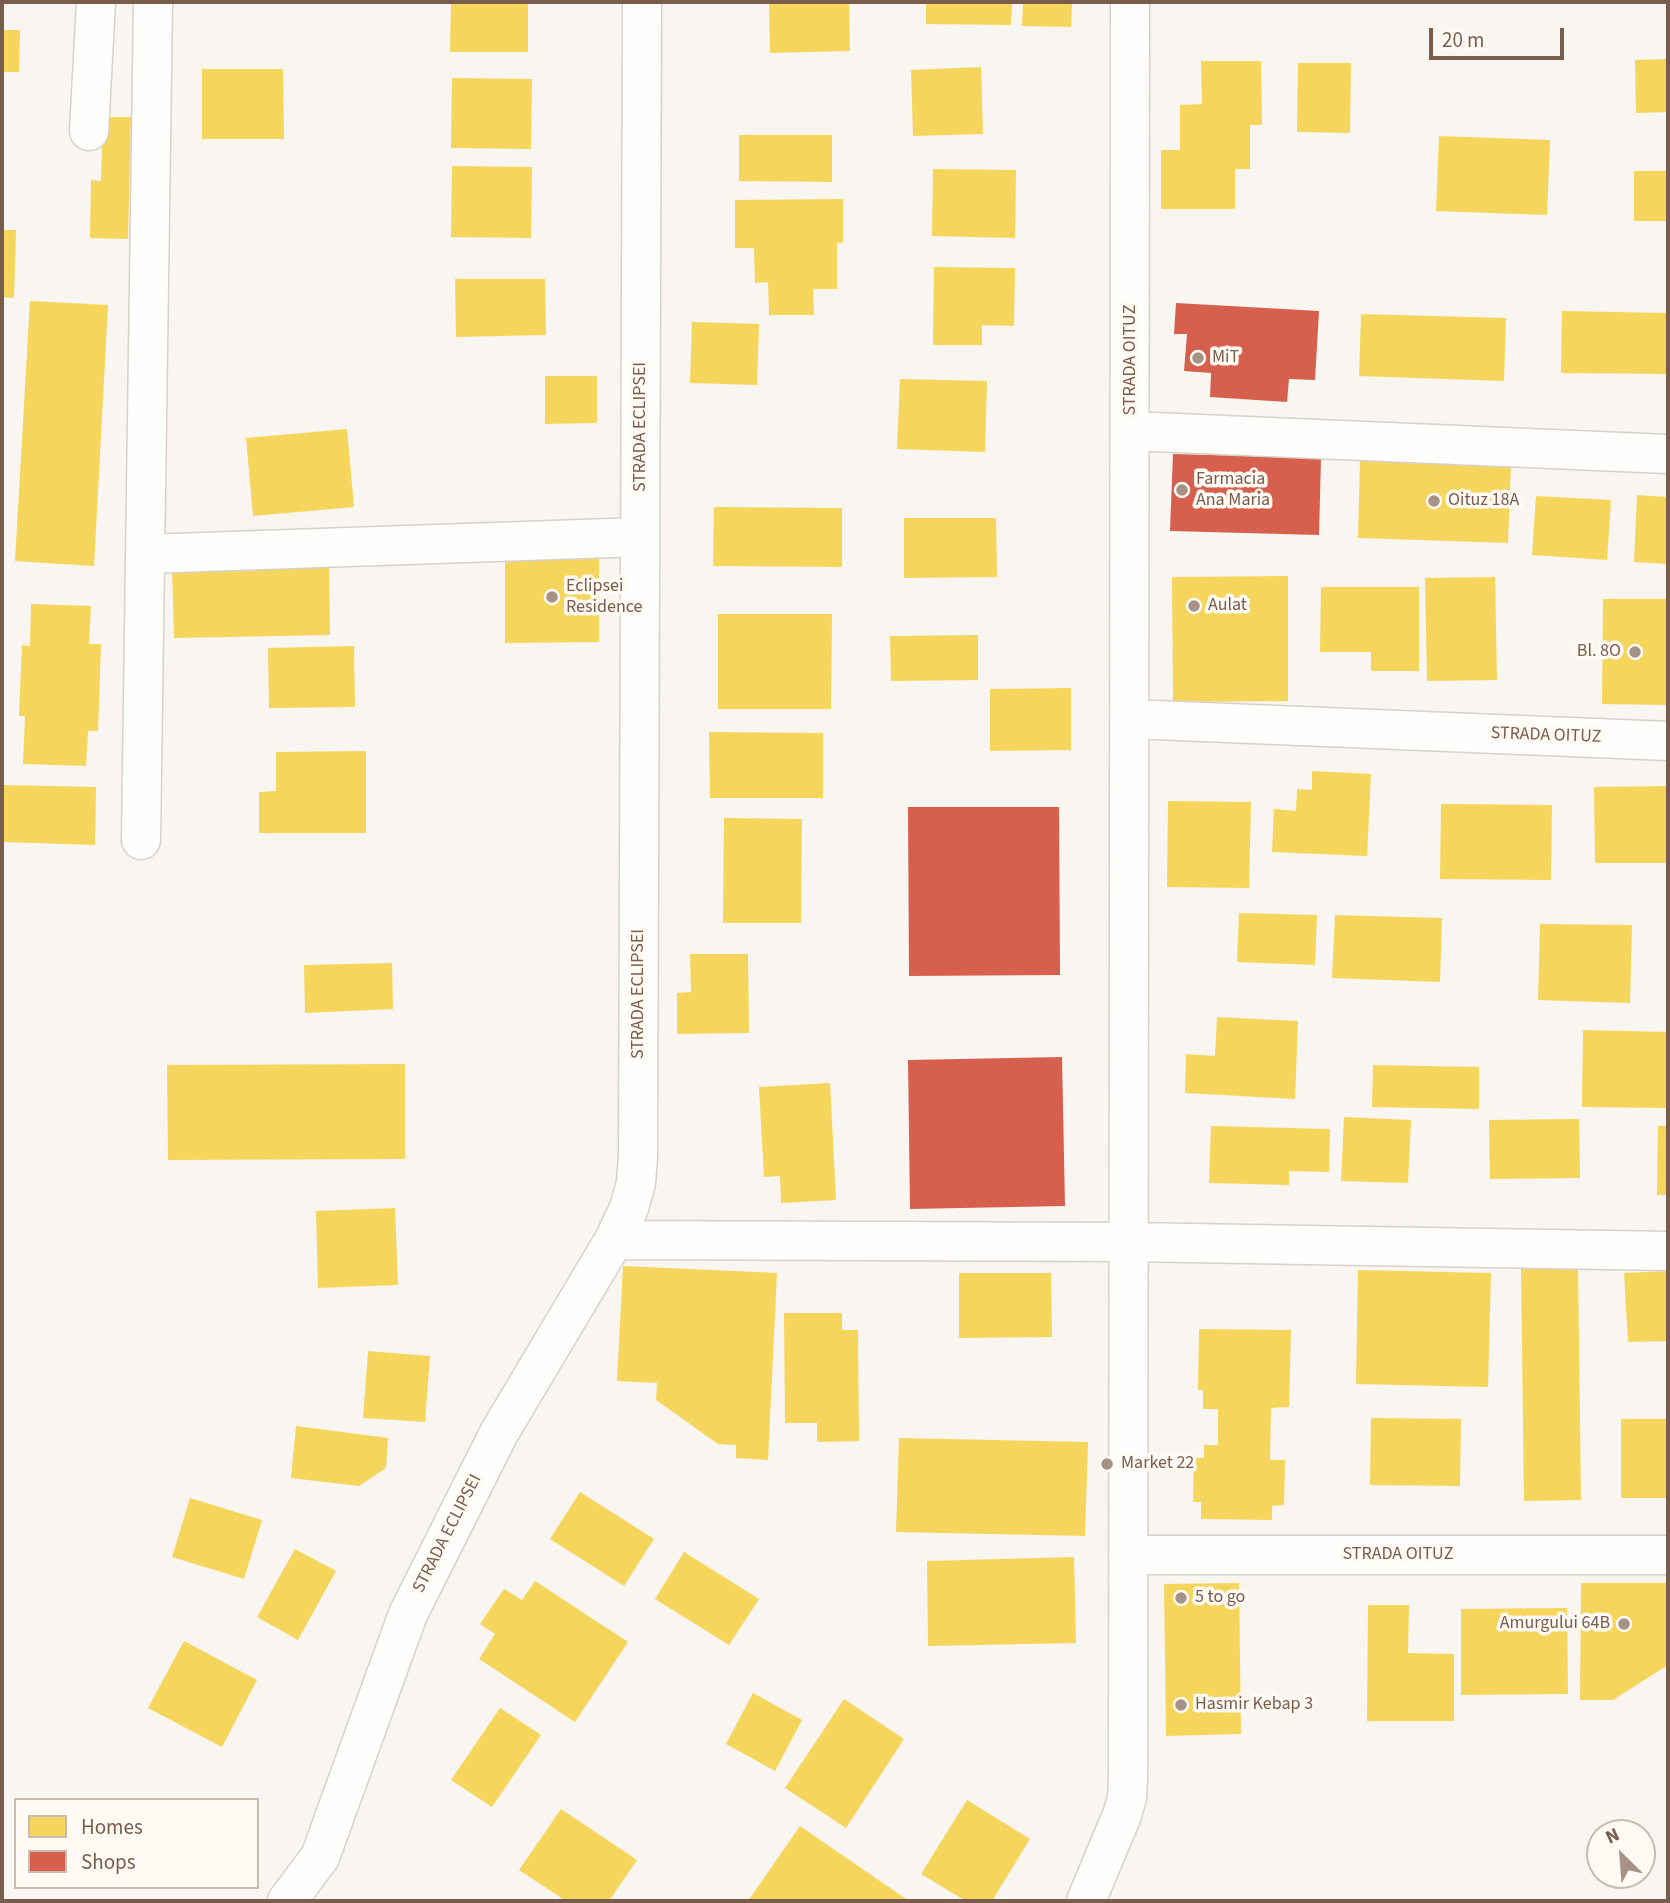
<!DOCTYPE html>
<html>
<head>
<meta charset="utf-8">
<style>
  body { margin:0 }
  #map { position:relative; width:1670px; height:1903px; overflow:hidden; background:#f9f5f0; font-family:"Source Sans 3",sans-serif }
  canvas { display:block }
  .frame { position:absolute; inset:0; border:4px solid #7a5c4d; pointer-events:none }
  .legend { position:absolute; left:14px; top:1798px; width:245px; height:91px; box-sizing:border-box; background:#fffaf3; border:2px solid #cabbb1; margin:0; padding:9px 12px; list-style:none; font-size:21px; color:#7a5c4d }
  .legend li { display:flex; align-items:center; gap:14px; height:35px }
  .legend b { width:35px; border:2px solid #cabbb1 }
  .north { position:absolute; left:1586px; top:1819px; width:70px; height:70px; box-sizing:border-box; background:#fffaf3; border:2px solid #cabbb1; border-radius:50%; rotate:335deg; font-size:19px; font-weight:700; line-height:28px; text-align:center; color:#7a5c4d }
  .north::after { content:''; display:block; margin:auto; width:24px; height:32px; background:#a69286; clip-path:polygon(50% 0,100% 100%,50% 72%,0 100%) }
  .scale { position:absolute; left:1429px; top:28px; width:135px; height:32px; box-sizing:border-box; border:4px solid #7a5c4d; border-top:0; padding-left:9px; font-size:21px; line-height:24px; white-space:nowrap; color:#7a5c4d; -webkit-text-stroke:5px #fffaf3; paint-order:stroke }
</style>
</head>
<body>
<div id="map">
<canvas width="1670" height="1903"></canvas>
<div class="frame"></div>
<ul class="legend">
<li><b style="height:19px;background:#f6d55c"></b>Homes</li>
<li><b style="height:19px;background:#d6604d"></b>Shops</li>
</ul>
<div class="north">N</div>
<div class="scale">20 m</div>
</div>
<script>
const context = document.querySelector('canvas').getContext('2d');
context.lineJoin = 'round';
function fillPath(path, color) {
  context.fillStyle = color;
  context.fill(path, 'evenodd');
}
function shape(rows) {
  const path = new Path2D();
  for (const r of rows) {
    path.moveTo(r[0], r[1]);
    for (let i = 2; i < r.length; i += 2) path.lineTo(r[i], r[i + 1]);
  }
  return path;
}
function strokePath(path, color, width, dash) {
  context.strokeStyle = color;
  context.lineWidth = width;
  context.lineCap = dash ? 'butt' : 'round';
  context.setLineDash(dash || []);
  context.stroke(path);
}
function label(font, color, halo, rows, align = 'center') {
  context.font = font + ' "Source Sans 3",sans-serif';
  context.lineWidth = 7;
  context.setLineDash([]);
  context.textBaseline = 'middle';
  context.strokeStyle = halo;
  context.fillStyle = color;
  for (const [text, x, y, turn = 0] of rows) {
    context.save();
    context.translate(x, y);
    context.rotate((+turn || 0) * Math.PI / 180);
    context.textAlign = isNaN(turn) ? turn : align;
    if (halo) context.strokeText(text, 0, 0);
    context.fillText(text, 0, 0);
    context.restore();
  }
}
fillPath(shape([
  [451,2,528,2,528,52,450,52],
  [769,2,849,2,850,51,770,53],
  [926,2,1012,2,1011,25,926,24],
  [1023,2,1072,2,1071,27,1022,26],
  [2,30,20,30,19,72,2,72],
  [1668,59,1668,112,1636,113,1635,60],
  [1201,61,1261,61,1262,125,1250,125,1250,169,1235,169,1235,209,1161,209,1161,150,1180,150,1180,105,1202,104],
  [1298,63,1351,63,1350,133,1297,132],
  [981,67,983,134,913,136,911,70],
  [202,69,283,69,284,139,202,139],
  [452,78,532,79,531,149,451,148],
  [103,117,131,117,128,239,90,238,91,180,101,181],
  [739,135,832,135,832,182,739,181],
  [1439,136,1550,140,1547,215,1436,211],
  [452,166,532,167,531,238,451,237],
  [933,169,1016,170,1015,238,932,236],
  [1634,171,1668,171,1668,221,1634,221],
  [843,199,843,243,837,243,837,289,813,289,814,315,769,315,768,282,755,283,754,248,735,248,735,200],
  [2,230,16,230,14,298,2,297],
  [934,267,1015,268,1014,326,982,325,982,345,933,345],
  [455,279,545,279,546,335,456,337],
  [30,301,108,305,94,566,15,561],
  [1562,311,1668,313,1668,374,1561,373],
  [1361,314,1506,318,1504,381,1359,376],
  [692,322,759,324,757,385,690,383],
  [545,376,597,376,597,423,545,424],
  [900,379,987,381,985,452,897,449],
  [347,429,354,507,253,516,246,438],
  [1360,459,1511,464,1508,543,1358,538],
  [1637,495,1668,497,1668,564,1634,562],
  [1536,496,1611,500,1607,560,1532,555],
  [714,507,842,508,842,567,713,566],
  [904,518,996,518,997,577,904,578],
  [599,551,599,642,505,643,505,552],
  [329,567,330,635,174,638,172,570],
  [1288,576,1288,701,1173,702,1172,577],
  [1495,577,1497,680,1427,681,1425,578],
  [1321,587,1419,587,1419,671,1371,671,1371,652,1320,652],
  [1603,599,1668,599,1668,705,1602,704],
  [31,604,91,606,89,644,101,644,98,731,88,731,86,766,23,764,25,716,19,716,22,645,30,646],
  [718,614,832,614,831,709,718,709],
  [978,635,978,680,891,681,890,636],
  [354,646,355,707,269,708,268,648],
  [1071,688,1071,750,990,751,990,689],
  [709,732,823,733,823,798,710,798],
  [366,751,366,833,259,833,259,792,276,791,276,752],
  [1312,771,1371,774,1367,856,1272,852,1274,809,1296,811,1297,789,1312,790],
  [2,785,96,787,95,845,2,842],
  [1668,786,1668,863,1595,863,1594,787],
  [1168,801,1251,802,1249,888,1167,887],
  [1441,804,1552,805,1551,880,1440,879],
  [724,818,802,819,801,923,723,923],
  [1239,913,1317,915,1315,965,1237,962],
  [1335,915,1442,918,1440,982,1332,978],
  [1540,924,1632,925,1630,1003,1538,1000],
  [690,954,748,954,749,1033,677,1034,677,993,691,992],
  [392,963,393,1009,305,1013,304,965],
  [1217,1017,1298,1021,1295,1099,1185,1093,1186,1054,1215,1056],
  [1583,1030,1668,1032,1668,1108,1582,1107],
  [405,1064,405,1159,168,1160,167,1065],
  [1373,1065,1479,1067,1479,1109,1372,1107],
  [830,1083,836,1200,781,1203,780,1176,764,1177,759,1087],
  [1344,1117,1411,1120,1408,1183,1341,1181],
  [1579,1119,1580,1178,1490,1179,1489,1120],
  [1211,1126,1330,1129,1329,1172,1289,1171,1289,1185,1209,1183],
  [1658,1126,1668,1126,1668,1195,1657,1195],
  [395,1208,398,1285,318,1288,316,1211],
  [1578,1265,1581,1500,1524,1501,1521,1266],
  [623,1266,777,1273,768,1460,736,1458,736,1445,718,1444,656,1400,657,1383,617,1381],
  [1358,1270,1491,1273,1488,1387,1356,1384],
  [1668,1271,1668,1341,1628,1342,1624,1273],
  [959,1273,1051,1273,1052,1337,959,1338],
  [784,1313,842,1313,842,1330,858,1330,859,1441,817,1442,817,1423,785,1423],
  [1199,1329,1291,1330,1289,1407,1271,1408,1270,1460,1285,1460,1284,1505,1272,1506,1272,1520,1201,1519,1201,1502,1193,1502,1194,1458,1204,1458,1204,1445,1218,1445,1218,1409,1203,1409,1203,1390,1198,1390],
  [368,1351,430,1356,425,1422,363,1418],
  [1371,1418,1461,1419,1460,1486,1370,1485],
  [1621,1419,1668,1419,1668,1498,1621,1498],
  [296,1426,388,1438,386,1468,359,1486,291,1478],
  [899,1438,1088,1442,1085,1536,896,1532],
  [580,1492,654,1539,624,1586,550,1539],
  [190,1498,262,1520,244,1579,172,1557],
  [295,1549,336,1571,298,1640,257,1617],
  [684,1552,759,1599,729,1645,655,1599],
  [1074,1557,1076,1643,928,1646,927,1561],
  [535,1581,628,1642,575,1722,479,1659,495,1634,480,1624,504,1589,522,1600],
  [1239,1583,1241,1734,1166,1736,1164,1584],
  [1581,1583,1668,1583,1668,1665,1613,1700,1580,1700],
  [1368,1605,1409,1605,1408,1653,1454,1654,1454,1721,1367,1721],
  [1567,1608,1568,1694,1461,1695,1461,1609],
  [184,1641,257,1680,222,1747,148,1708],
  [753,1693,802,1720,775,1771,726,1744],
  [844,1699,904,1739,846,1828,785,1788],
  [500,1708,541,1735,492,1807,451,1780],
  [967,1800,1030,1839,992,1901,966,1901,921,1874],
  [561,1809,637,1860,609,1901,566,1901,519,1870],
  [800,1826,909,1901,748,1901]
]), '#f6d55c');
fillPath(shape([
  [1176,303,1319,311,1315,380,1289,379,1287,402,1210,397,1211,373,1184,371,1187,334,1174,334],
  [1173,454,1321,458,1319,535,1170,531],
  [908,807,1059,807,1060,975,909,976],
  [1062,1057,1065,1206,910,1209,908,1060]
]), '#d6604d');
const minor = shape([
  [89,131,96,2],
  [1130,431,1668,454],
  [145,554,640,537],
  [1130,719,1668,741],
  [141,840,153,2],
  [614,1240,1128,1242,1668,1251],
  [1128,1555,1668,1555],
  [287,1901,320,1857,408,1614,499,1433,614,1240,629,1208,636,1183,638,1156,642,2],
  [1086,1901,1122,1815,1127,1798,1128,1778,1130,2]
]);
strokePath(minor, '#d7d1cb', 41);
strokePath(minor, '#fefefd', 38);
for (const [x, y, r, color] of [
  [1198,358,7,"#a69286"],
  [1182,490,7,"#a69286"],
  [1434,501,7,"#a69286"],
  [552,597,7,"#a69286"],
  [1194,606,7,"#a69286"],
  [1635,652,7,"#a69286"],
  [1107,1464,7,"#a69286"],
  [1181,1598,7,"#a69286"],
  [1624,1624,7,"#a69286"],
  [1181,1705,7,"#a69286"]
]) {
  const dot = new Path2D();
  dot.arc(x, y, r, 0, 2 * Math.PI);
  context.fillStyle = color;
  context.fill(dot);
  strokePath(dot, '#fffaf3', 2.5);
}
label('18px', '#7a5c4d', '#fffaf3', [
  ["MiT",1212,358],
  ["Farmacia",1196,480],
  ["Ana Maria",1196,501],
  ["Oituz 18A",1448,501],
  ["Eclipsei",566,587],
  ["Residence",566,608],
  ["Aulat",1208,606],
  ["Bl. 8O",1621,652,"right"],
  ["Market 22",1121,1464],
  ["5 to go",1195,1598],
  ["Amurgului 64B",1610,1624,"right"],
  ["Hasmir Kebap 3",1195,1705]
], 'left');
label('18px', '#7a5c4d', '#fffaf3', [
  ["STRADA OITUZ",1131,360,-90],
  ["STRADA ECLIPSEI",641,427,-90],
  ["STRADA OITUZ",1546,736,2],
  ["STRADA ECLIPSEI",639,994,-90],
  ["STRADA ECLIPSEI",448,1534,-63],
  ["STRADA OITUZ",1398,1555]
]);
</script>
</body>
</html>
